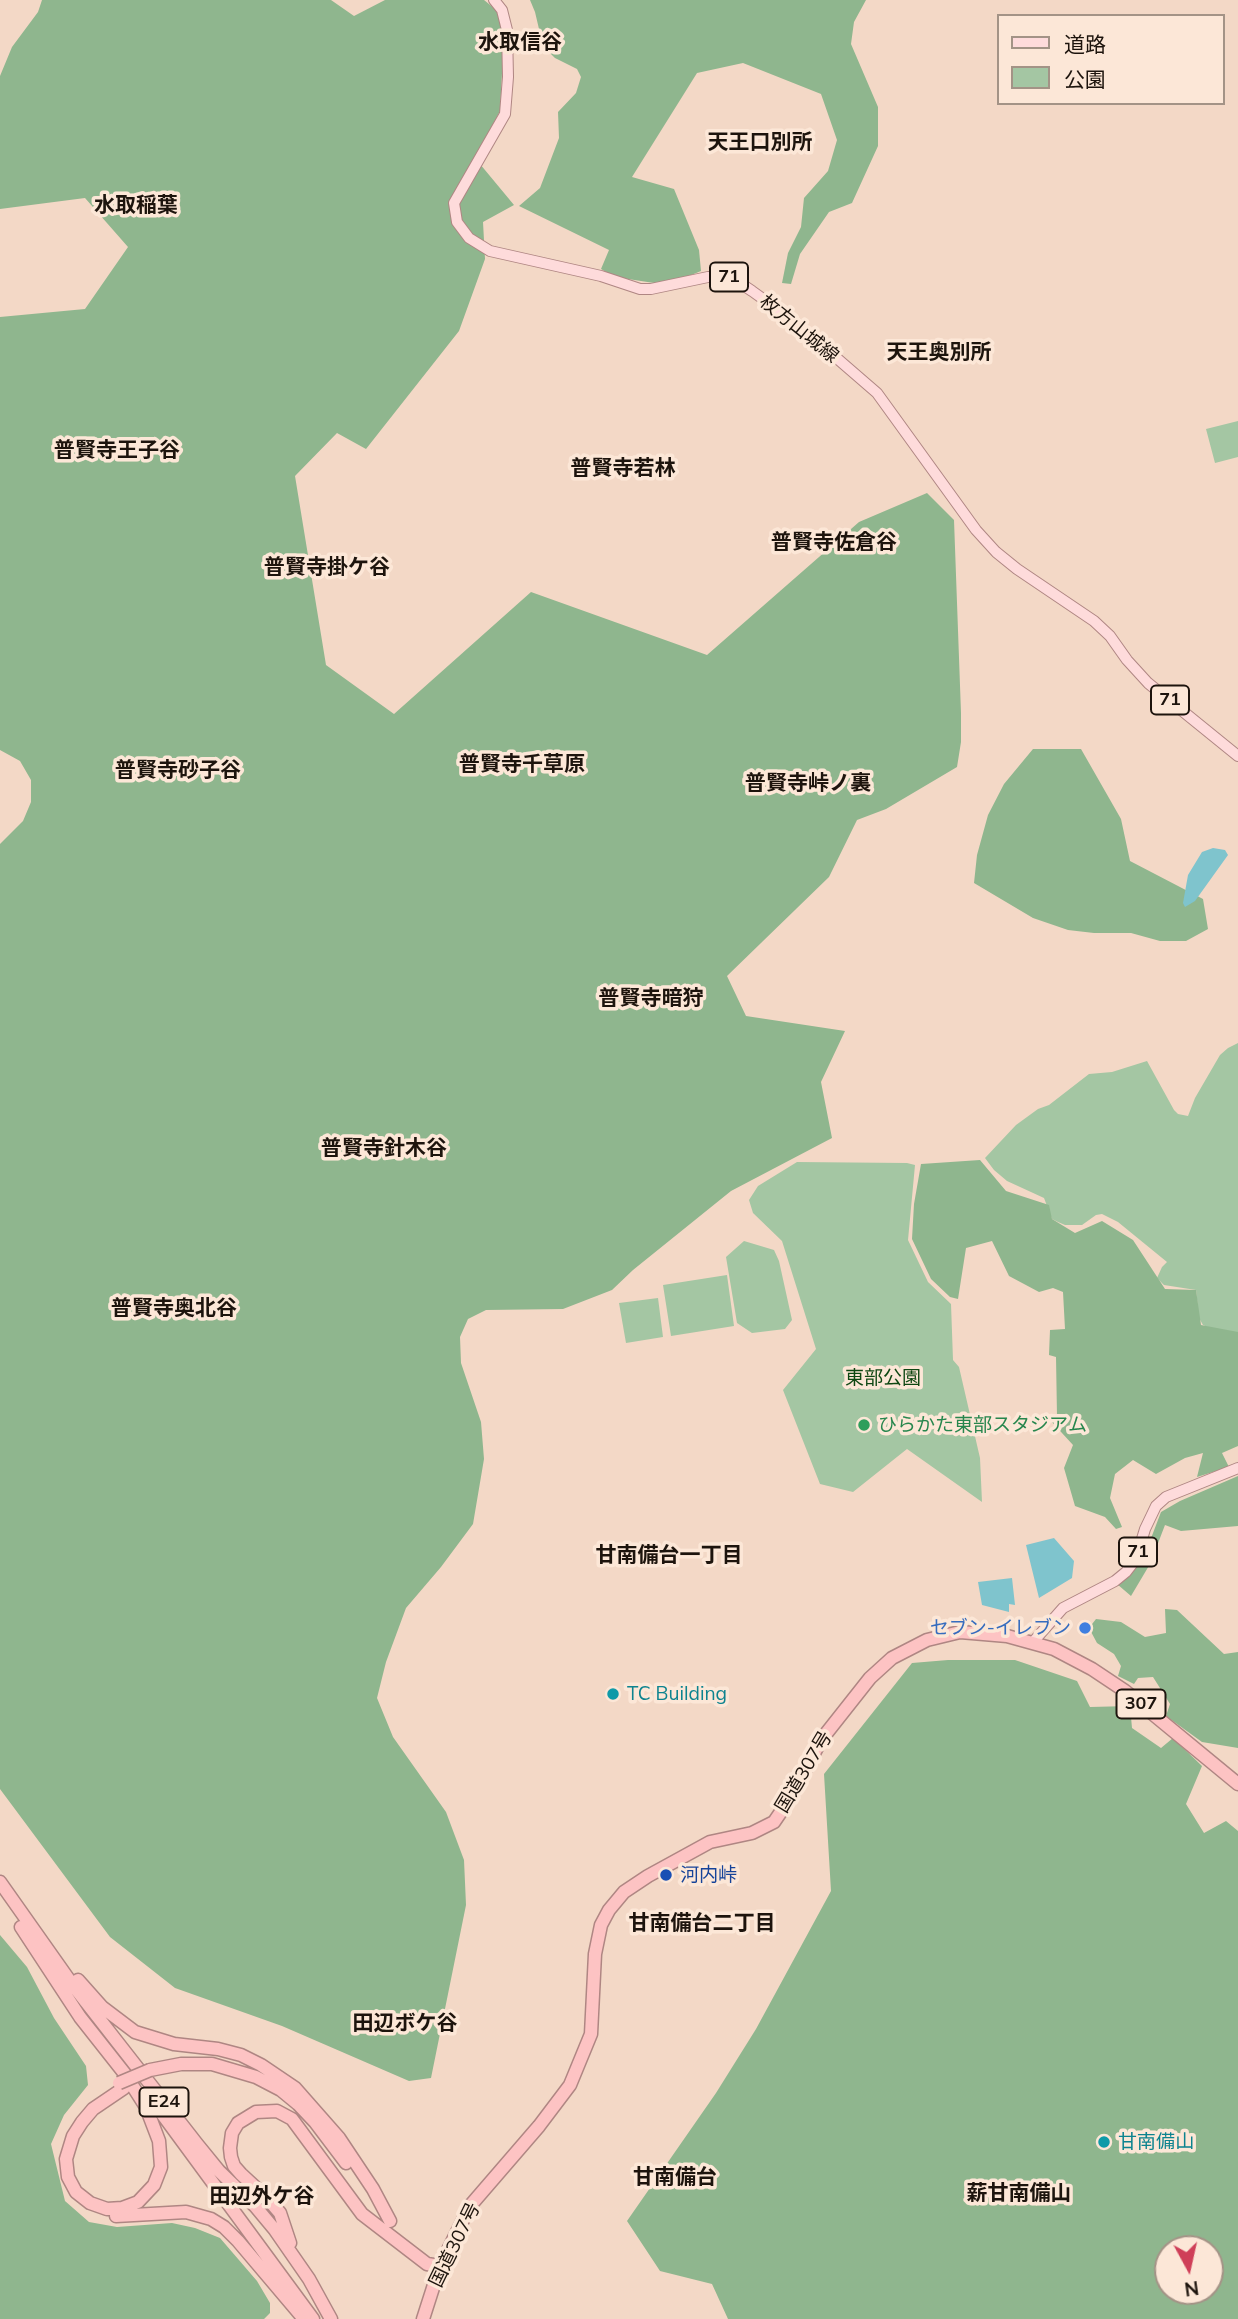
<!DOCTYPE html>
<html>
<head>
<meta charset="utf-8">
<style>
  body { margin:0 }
  #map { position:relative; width:1238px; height:2319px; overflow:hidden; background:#f3d8c6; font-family:Mulish,"Noto Sans JP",sans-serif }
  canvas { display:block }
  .legend { position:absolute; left:997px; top:14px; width:228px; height:91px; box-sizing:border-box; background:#fce7d7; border:2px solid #a39386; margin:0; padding:9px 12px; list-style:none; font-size:21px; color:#1d140d }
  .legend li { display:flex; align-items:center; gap:14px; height:35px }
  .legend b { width:35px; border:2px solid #a39386 }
  .north { position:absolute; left:1154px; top:2235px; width:70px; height:70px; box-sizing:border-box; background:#fce7d7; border:2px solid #a39386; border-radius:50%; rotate:172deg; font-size:19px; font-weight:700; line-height:28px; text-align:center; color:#1d140d }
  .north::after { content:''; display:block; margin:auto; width:24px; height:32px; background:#cf3f58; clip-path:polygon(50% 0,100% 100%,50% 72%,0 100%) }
</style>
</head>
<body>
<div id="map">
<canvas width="1238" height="2319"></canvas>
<ul class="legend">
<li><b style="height:9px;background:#fedbdb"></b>道路</li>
<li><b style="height:19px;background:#a4c6a3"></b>公園</li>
</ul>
<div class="north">N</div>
</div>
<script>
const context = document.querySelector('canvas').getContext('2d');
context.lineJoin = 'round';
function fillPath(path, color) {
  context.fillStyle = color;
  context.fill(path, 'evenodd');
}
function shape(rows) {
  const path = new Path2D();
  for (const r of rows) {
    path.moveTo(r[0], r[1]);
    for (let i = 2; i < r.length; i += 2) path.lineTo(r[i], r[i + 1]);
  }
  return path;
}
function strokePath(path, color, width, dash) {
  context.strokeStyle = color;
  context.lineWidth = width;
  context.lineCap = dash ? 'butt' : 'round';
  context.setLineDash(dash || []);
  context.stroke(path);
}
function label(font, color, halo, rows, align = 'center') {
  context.font = font + ' Mulish,"Noto Sans JP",sans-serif';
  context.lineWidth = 7;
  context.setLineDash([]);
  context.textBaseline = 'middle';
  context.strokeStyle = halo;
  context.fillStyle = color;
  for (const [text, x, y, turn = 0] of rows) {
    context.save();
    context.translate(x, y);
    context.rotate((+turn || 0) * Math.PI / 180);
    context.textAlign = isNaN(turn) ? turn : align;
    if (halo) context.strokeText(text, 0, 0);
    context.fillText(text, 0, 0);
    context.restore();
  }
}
fillPath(shape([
  [1238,421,1238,457,1215,463,1206,429],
  [1238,1043,1238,1335,1214,1330,1203,1325,1199,1318,1196,1290,1164,1285,1157,1278,1162,1267,1167,1262,1118,1222,1102,1214,1096,1215,1082,1225,1065,1225,1058,1222,1052,1219,1044,1198,1007,1181,994,1170,985,1158,1016,1125,1038,1109,1049,1105,1089,1074,1112,1072,1147,1061,1174,1110,1178,1114,1188,1116,1195,1098,1220,1055,1228,1048],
  [797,1162,907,1163,915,1165,908,1240,928,1282,951,1304,953,1360,959,1367,980,1458,982,1502,907,1449,853,1492,820,1484,783,1390,816,1349,782,1241,753,1213,749,1200,758,1186],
  [744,1241,774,1250,779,1261,792,1320,785,1329,752,1333,737,1323,726,1257],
  [727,1275,734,1326,671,1336,663,1285],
  [658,1298,663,1337,626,1343,619,1303]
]), '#a4c6a3');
fillPath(shape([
  [42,0,331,0,354,16,385,0,484,0,505,17,500,111,475,158,514,205,483,222,485,259,459,331,366,449,337,433,295,476,326,665,394,714,531,592,707,655,859,522,927,493,954,520,961,713,961,742,957,767,886,809,857,820,829,877,727,976,746,1016,845,1031,821,1082,832,1138,731,1191,633,1270,612,1290,563,1309,486,1310,468,1319,460,1337,461,1363,481,1422,484,1459,473,1524,441,1567,406,1608,386,1662,377,1698,393,1737,446,1812,464,1860,466,1905,431,2078,409,2081,282,2026,175,1988,110,1937,0,1789,0,844,23,821,31,802,31,780,20,761,0,750,0,317,85,309,128,247,85,198,0,209,0,76,12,47,38,12],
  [530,0,866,0,854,22,851,44,878,107,878,146,852,203,829,212,800,254,791,284,782,283,788,253,801,227,804,198,828,171,837,140,821,94,743,63,697,73,632,177,674,189,699,250,701,271,667,285,615,277,601,269,609,250,519,206,540,188,559,138,558,112,576,93,581,77,577,69,555,58,543,46,535,12],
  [1033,749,1081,749,1121,819,1130,861,1203,899,1208,929,1186,941,1160,941,1131,933,1094,933,1068,930,1033,918,974,883,977,855,988,815,1004,784],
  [980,1160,1006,1191,1049,1205,1052,1219,1075,1233,1102,1221,1133,1240,1165,1289,1196,1290,1201,1325,1238,1332,1238,1446,1222,1453,1229,1467,1197,1477,1203,1453,1185,1458,1156,1474,1133,1460,1115,1474,1110,1498,1122,1527,1116,1529,1105,1517,1075,1506,1064,1468,1073,1445,1051,1421,1057,1416,1056,1357,1049,1355,1050,1330,1065,1329,1063,1292,1053,1288,1039,1292,1009,1276,992,1241,966,1248,958,1299,950,1297,931,1279,912,1239,914,1204,921,1164],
  [1238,1476,1238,1526,1181,1531,1165,1525,1150,1564,1131,1596,1117,1584,1142,1562,1161,1512,1180,1501],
  [1165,1609,1177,1610,1224,1654,1238,1652,1238,1748,1202,1742,1166,1716,1170,1704,1153,1677,1138,1678,1134,1684,1118,1676,1121,1666,1114,1654,1097,1643,1089,1628,1096,1619,1121,1622,1145,1637,1166,1633],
  [948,1660,1015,1660,1077,1681,1090,1707,1130,1706,1132,1728,1161,1748,1173,1738,1202,1766,1186,1804,1204,1833,1226,1821,1238,1831,1238,2319,728,2319,712,2284,660,2271,627,2221,716,2093,756,2029,831,1891,824,1774,912,1663],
  [1168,2249,1210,2249,1210,2291,1168,2291],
  [0,1935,27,1967,54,2018,86,2066,88,2085,64,2115,51,2144,65,2201,89,2222,117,2227,172,2223,195,2228,220,2238,257,2281,270,2303,270,2313,264,2319,0,2319]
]), '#8fb68e');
fillPath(shape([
  [1213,848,1225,850,1228,855,1195,901,1185,907,1183,903,1188,875,1202,852],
  [1054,1538,1074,1561,1072,1578,1039,1598,1026,1545],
  [1012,1578,1015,1605,1009,1604,1009,1612,982,1605,978,1582]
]), '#7fc4cd');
const major = shape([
  [494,0,502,10,507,30,508,77,505,114,454,203,457,222,469,238,490,251,601,276,640,289,651,289,708,277,731,277,752,291,795,322,877,393,976,530,996,552,1017,569,1094,621,1110,636,1127,660,1148,683,1238,756],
  [1033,1642,1063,1608,1115,1581,1126,1572,1136,1559,1145,1529,1156,1506,1166,1497,1238,1468]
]);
const highway = shape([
  [0,1882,72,1984,197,2144,219,2171,255,2206,275,2230,309,2279,331,2319],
  [21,1927,80,2017,125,2074,146,2107,159,2141,161,2167,154,2185,138,2202,122,2208,107,2209,90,2203,76,2192,68,2177,66,2159,73,2136,82,2122,93,2109,124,2088],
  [78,1980,102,2007,135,2032,174,2044,218,2049,241,2055,261,2065,295,2088,339,2138,373,2189,390,2221],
  [150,2070,181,2064,212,2064,256,2077,281,2090,298,2104,315,2122,346,2163],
  [160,2111,313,2319],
  [116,2216,186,2212,211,2219,224,2227,238,2241,304,2319],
  [290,2243,280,2213,267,2198,241,2174,234,2166,231,2157,230,2148,232,2133,238,2123,256,2112,277,2111,292,2119,362,2214,427,2264,440,2266],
  [423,2319,440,2266,470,2206,539,2126,570,2085,591,2034,595,1954,601,1925,609,1910,624,1892,648,1876,710,1842,752,1833,774,1822,791,1797,821,1740,870,1678,892,1658,927,1640,960,1632,1007,1636,1054,1649,1092,1669,1125,1691,1238,1784]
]);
strokePath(major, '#af8683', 12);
strokePath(highway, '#af8683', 15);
strokePath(major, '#fedbdb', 10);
strokePath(highway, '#fdc3c3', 12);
const highwayBridge = shape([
  [119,2083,150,2070]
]);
strokePath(highwayBridge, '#af8683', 15, []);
strokePath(highwayBridge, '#fdc3c3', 12);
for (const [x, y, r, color] of [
  [864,1425,7,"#2e9e5b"],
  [1085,1628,7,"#3f7fe0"],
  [613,1694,7,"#0f9aa8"],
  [666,1875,7,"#1a4fb4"],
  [1104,2142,7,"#0f9aa8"]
]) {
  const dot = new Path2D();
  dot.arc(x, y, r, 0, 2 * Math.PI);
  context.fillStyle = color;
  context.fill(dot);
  strokePath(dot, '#fce7d7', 2.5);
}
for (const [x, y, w] of [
  [729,277,38],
  [1170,700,38],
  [1138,1552,38],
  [1141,1704,49],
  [164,2102,49]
]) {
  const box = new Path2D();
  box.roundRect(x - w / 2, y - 14.5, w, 29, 5);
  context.fillStyle = '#fce7d7';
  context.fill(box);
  strokePath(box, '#1d140d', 2);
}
label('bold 18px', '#1d140d', null, [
  ["71",729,277],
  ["71",1170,700],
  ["71",1138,1552],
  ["307",1141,1704],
  ["E24",164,2102]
]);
label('19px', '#1d140d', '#fce7d7', [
  ["枚方山城線",799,329,39],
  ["国道307号",804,1772,-59],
  ["国道307号",455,2245,-64]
]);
label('19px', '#0e4712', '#fce7d7', [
  ["東部公園",883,1378]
]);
label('19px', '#27864d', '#fce7d7', [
  ["ひらかた東部スタジアム",878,1425]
], 'left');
label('19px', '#366cbe', '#fce7d7', [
  ["セブン-イレブン",1071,1628]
], 'right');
label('19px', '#0d838f', '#fce7d7', [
  ["TC Building",627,1694],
  ["甘南備山",1118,2142]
], 'left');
label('19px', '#164399', '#fce7d7', [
  ["河内峠",680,1875]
], 'left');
label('bold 21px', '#1d140d', '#fce7d7', [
  ["水取信谷",520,43],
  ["天王口別所",760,143],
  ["水取稲葉",136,206],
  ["天王奥別所",939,353],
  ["普賢寺王子谷",117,451],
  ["普賢寺若林",623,469],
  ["普賢寺佐倉谷",834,543],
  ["普賢寺掛ケ谷",327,568],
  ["普賢寺千草原",522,765],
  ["普賢寺砂子谷",178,771],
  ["普賢寺峠ノ裏",808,784],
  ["普賢寺暗狩",651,999],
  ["普賢寺針木谷",384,1149],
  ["普賢寺奥北谷",174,1309],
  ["甘南備台一丁目",669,1556],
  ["甘南備台二丁目",702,1924],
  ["田辺ボケ谷",405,2024],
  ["甘南備台",675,2178],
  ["薪甘南備山",1019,2194],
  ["田辺外ケ谷",262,2197]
]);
</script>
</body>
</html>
